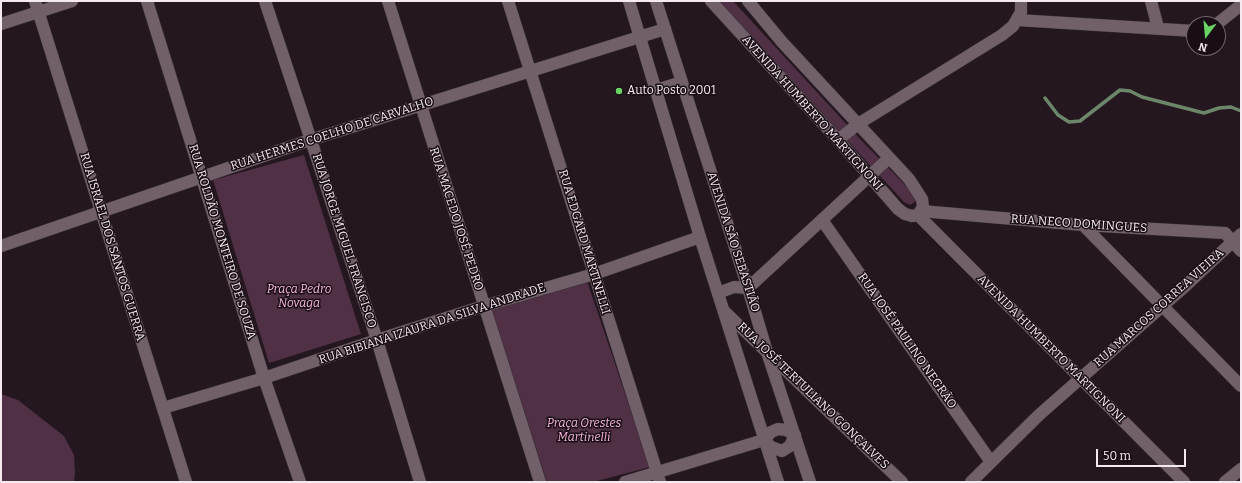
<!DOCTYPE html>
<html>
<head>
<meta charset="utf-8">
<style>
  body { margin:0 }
  #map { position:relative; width:1242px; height:483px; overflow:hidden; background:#24171f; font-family:Bitter,serif }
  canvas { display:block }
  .frame { position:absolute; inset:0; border:2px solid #f4eaf0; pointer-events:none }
  .north { position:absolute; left:1186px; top:16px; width:40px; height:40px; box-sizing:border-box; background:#1a0e16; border:1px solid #71666d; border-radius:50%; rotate:196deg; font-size:11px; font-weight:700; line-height:16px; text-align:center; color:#f4eaf0 }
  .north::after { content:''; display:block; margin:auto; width:14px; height:18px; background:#69d464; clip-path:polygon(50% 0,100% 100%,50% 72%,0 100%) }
  .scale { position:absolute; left:1096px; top:449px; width:90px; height:18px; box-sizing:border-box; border:2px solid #f4eaf0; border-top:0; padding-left:5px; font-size:12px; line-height:14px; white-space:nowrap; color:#f4eaf0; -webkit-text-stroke:3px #1a0e16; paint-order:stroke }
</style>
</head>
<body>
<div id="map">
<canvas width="1242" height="483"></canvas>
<div class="frame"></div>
<div class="north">N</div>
<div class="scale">50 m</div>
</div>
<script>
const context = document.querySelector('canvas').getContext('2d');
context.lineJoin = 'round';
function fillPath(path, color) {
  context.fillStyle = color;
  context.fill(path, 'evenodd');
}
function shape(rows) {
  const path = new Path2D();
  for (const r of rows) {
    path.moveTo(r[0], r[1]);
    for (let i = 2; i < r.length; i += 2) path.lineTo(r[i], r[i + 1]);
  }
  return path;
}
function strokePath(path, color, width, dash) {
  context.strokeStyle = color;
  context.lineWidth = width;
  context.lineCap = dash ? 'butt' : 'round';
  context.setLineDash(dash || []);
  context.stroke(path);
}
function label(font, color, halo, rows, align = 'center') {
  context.font = font + ' Bitter,serif';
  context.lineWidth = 3;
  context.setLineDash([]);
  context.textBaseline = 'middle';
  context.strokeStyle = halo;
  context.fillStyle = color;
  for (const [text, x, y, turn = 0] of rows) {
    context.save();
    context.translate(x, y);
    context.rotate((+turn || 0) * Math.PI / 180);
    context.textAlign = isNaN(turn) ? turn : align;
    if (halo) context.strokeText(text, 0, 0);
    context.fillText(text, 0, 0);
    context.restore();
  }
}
fillPath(shape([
  [719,1,733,1,861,140,915,195,916,201,910,205,904,202],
  [304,155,361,334,269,363,213,180],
  [587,281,650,467,593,482,547,482,491,309],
  [1,394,18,400,64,436,74,455,75,472,74,482,1,482]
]), '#4f3044');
strokePath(shape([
  [1045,98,1058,115,1069,122,1080,121,1120,90,1130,91,1142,97,1204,113,1219,108,1231,107,1241,111]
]), '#6c8669', 3.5);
const street = shape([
  [35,1,186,482],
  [147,1,264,378,300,482],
  [265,1,377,340,420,482],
  [388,1,540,482],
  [508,1,660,482],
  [1151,1,1158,28],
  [1017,20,1194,31],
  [1,24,72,1],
  [1217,24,1241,5],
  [838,140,858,124,1002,35,1013,26,1021,12,1021,1],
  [921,211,1083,225,1225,233,1241,251],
  [822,220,991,462],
  [1083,225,1241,386],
  [1,246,310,140,665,29],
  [718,293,734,287,748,288,889,158],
  [724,311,902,482],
  [163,408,264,378,377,340,484,306,594,274,700,237],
  [778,429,786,430,795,435,790,446,782,451,771,447,764,440,771,432,778,429],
  [625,482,764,440],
  [971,482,1039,415,1183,288,1241,234],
  [1225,482,1241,469]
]);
const secondary = shape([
  [629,1,700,237,778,482],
  [656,1,748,288,767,352,810,482],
  [711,1,838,140,898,209,905,214,912,216,918,215,923,207,922,199,909,179,782,42,748,1],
  [656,90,682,82],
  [918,215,1184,482]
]);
strokePath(street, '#3b3137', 13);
strokePath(secondary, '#3b3137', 13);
strokePath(street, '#71606a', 12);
strokePath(secondary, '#71606a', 12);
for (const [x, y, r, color] of [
  [619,91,4,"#69d464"]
]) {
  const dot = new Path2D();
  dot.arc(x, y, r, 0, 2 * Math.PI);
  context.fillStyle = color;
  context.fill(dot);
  strokePath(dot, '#1a0e16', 1.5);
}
label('12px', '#f4eaf0', '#1a0e16', [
  ["Auto Posto 2001",627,91]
], 'left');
label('12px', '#f4eaf0', '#1a0e16', [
  ["AVENIDA HUMBERTO MARTIGNONI",812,113,48],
  ["RUA HERMES COELHO DE CARVALHO",332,134,-18],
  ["RUA MACEDO JOSÉ PEDRO",456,219,72],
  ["RUA NECO DOMINGUES",1079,224,4],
  ["RUA JORGE MIGUEL FRANCISCO",344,241,72],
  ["RUA ROLDÃO MONTEIRO DE SOUZA",222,242,73],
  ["RUA EDGARD MARTINELLI",584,242,73],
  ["AVENIDA SÃO SEBASTIÃO",733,242,72],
  ["RUA ISRAEL DOS SANTOS GUERRA",112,247,73],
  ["RUA MARCOS CORREA VIEIRA",1159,308,-42],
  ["RUA BIBIANA IZAURA DA SILVA ANDRADE",432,324,-18],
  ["RUA JOSÉ PAULINO NEGRÃO",907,341,55],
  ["AVENIDA HUMBERTO MARTIGNONI",1051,349,45],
  ["RUA JOSÉ TERTULIANO GONÇALVES",813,396,44]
]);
label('italic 12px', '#f8b7df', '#1a0e16', [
  ["Praça Pedro",299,290],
  ["Novaga",299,304],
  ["Praça Orestes",584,424],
  ["Martinelli",584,438]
]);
</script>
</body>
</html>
